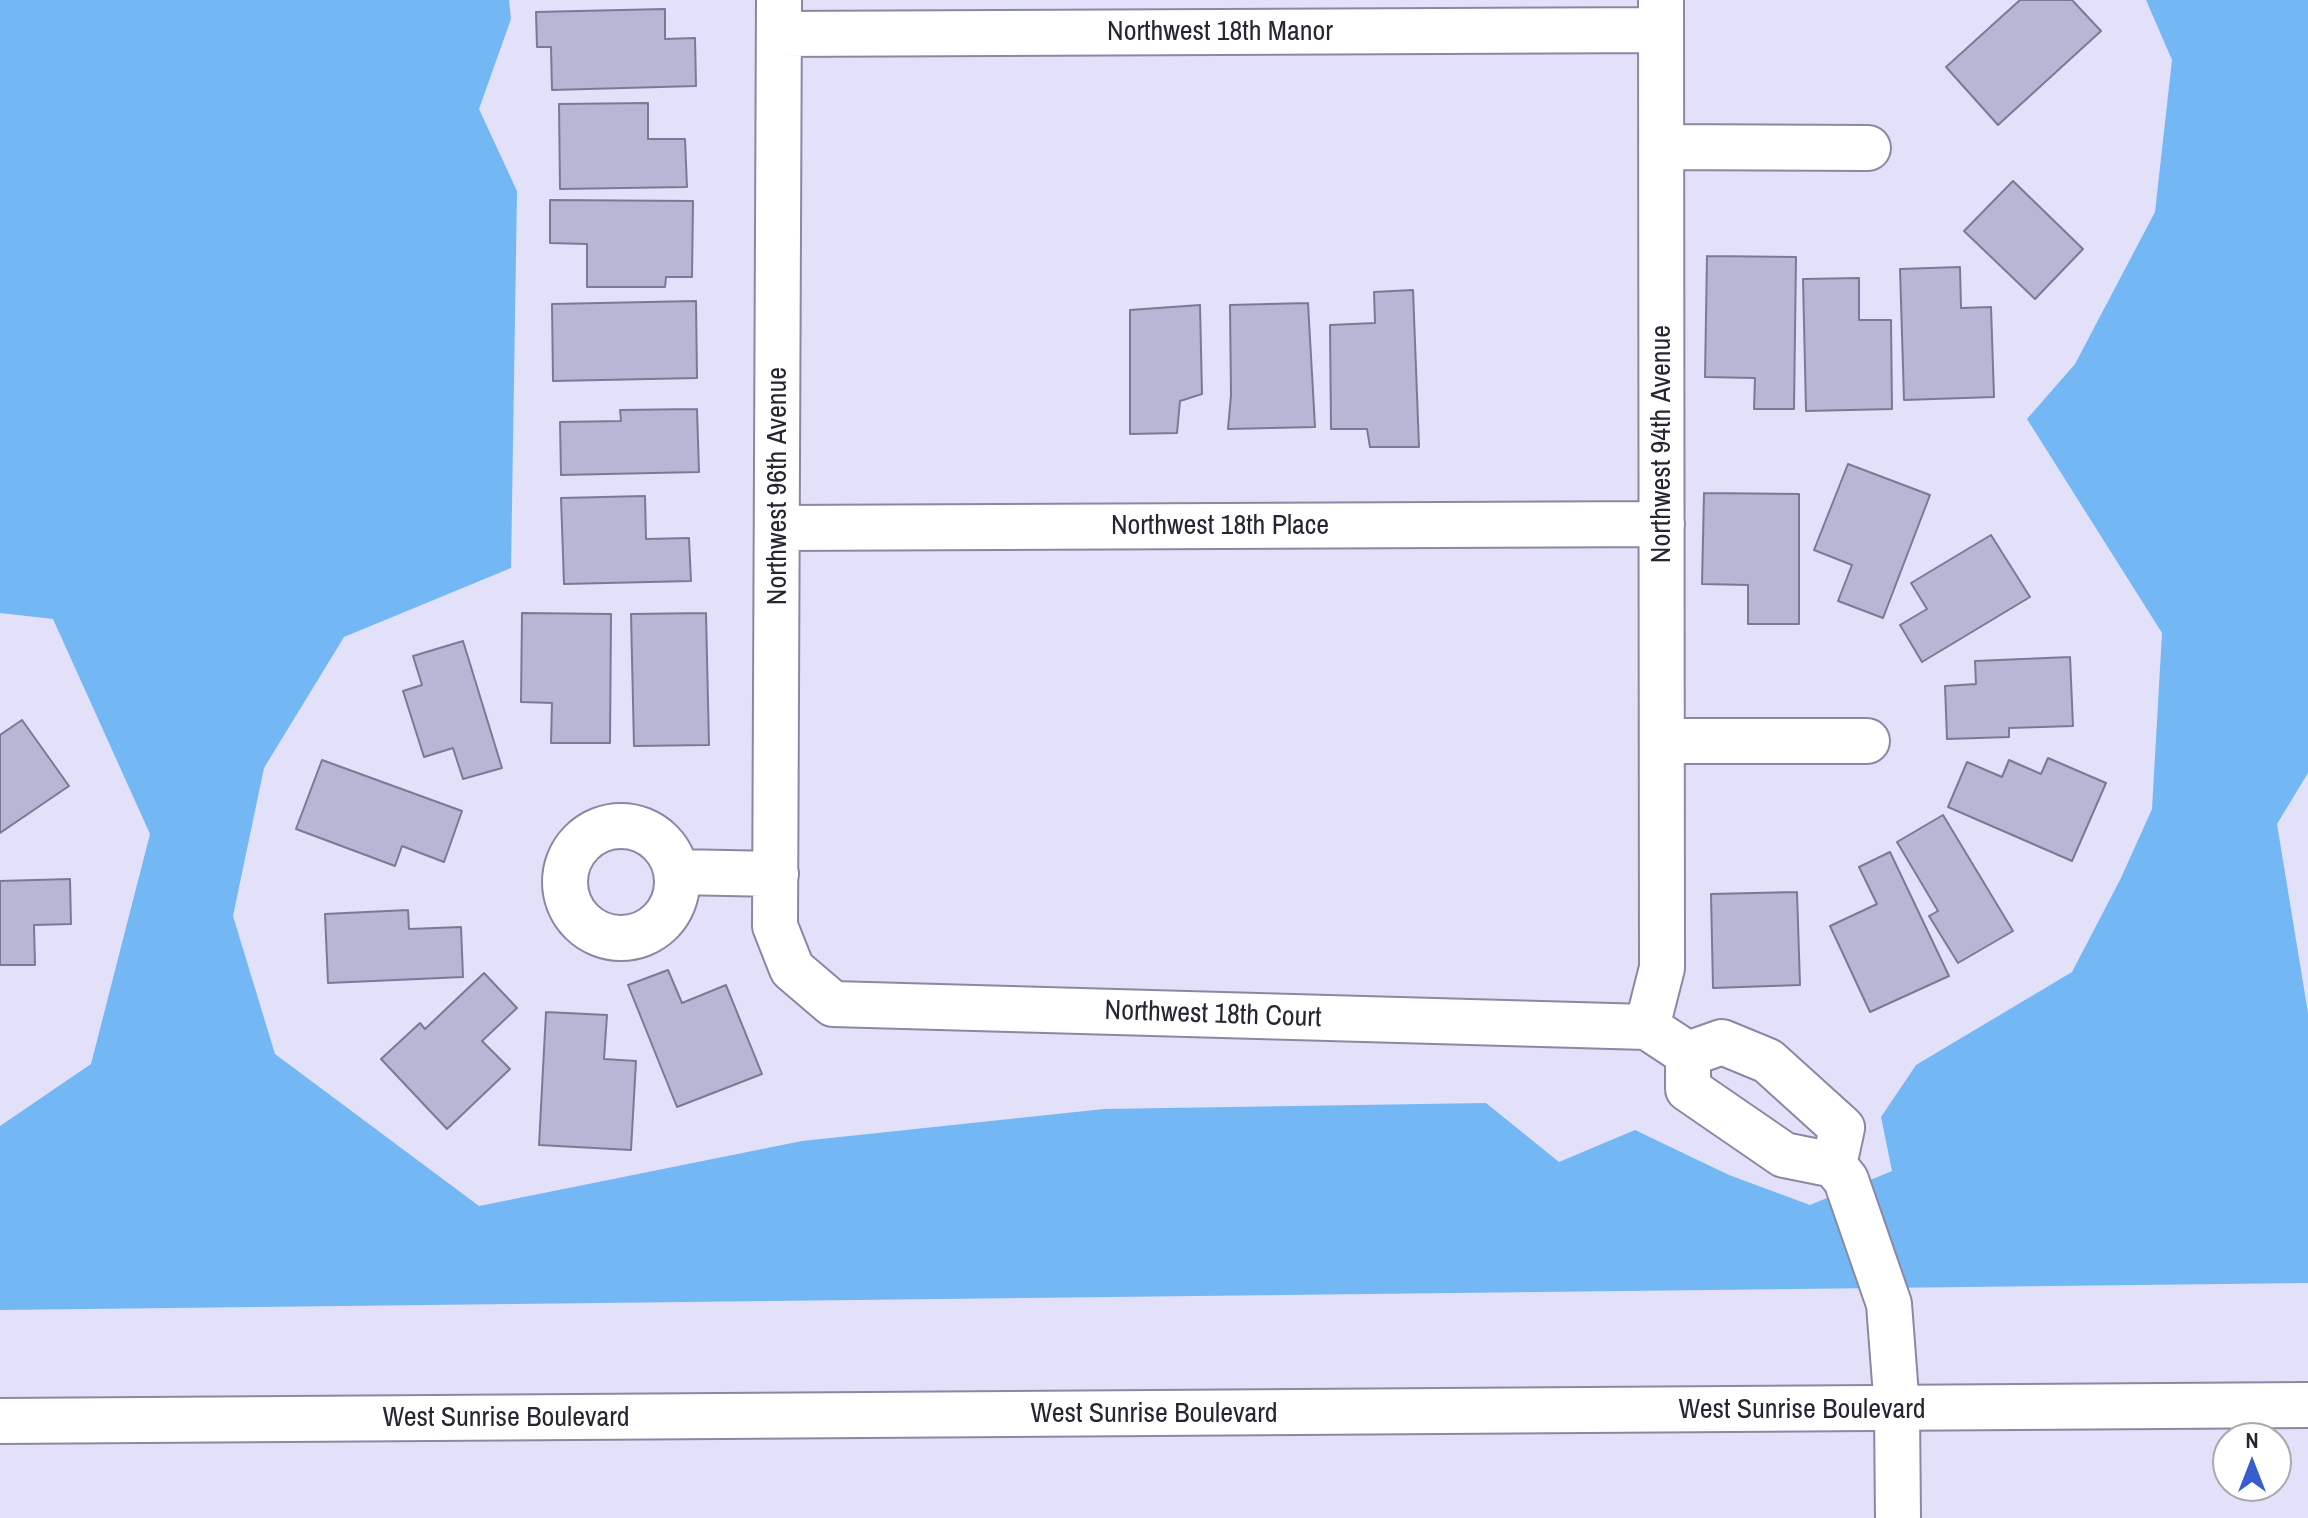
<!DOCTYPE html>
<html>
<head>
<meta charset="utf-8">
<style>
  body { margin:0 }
  #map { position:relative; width:2308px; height:1518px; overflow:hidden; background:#e3e0fa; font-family:"Archivo Narrow",sans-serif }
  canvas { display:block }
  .north { position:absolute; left:2212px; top:1422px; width:80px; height:80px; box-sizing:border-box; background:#fff; border:2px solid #a8a8ad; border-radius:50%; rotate:0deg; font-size:22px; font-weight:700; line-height:32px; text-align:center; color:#262531 }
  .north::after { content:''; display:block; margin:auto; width:28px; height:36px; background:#385dce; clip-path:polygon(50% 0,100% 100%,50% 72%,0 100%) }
</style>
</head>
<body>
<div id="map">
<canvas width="2308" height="1518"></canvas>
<div class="north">N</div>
</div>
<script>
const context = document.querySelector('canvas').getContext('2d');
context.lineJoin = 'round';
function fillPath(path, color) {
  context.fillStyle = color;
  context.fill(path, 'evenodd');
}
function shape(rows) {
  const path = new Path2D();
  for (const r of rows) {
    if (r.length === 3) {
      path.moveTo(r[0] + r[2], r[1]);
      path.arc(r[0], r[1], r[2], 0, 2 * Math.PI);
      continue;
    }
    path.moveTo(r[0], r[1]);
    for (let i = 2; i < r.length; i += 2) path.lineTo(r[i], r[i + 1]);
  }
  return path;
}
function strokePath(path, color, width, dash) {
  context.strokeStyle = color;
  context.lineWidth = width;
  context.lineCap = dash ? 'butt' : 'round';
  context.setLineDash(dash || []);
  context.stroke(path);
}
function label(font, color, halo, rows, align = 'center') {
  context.font = font + ' "Archivo Narrow",sans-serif';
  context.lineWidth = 7;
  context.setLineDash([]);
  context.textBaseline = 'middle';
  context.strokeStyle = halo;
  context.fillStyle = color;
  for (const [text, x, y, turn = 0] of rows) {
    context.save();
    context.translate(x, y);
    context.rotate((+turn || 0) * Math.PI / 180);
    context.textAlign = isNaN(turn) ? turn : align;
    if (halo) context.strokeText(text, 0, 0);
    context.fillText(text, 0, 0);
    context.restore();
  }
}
fillPath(shape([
  [0,0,509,0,511,19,479,109,517,191,511,568,344,637,264,768,233,916,275,1054,479,1206,802,1141,1104,1109,1486,1103,1559,1162,1635,1130,1729,1175,1810,1205,1892,1171,1881,1117,1916,1065,2072,972,2121,878,2152,809,2162,633,2027,419,2075,364,2155,212,2172,60,2146,0,2308,0,2308,773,2277,824,2308,1013,2308,1283,0,1310,0,1126,91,1064,150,834,53,619,0,613]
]), '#73b8f4');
const building = shape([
  [2020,0,2072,0,2101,31,1998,125,1946,67,2020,0],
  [665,9,665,39,695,38,696,86,552,90,551,47,537,47,536,12,665,9],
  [648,103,648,139,685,139,687,187,560,189,559,104,648,103],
  [2013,181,2083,249,2035,299,1964,231,2013,181],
  [550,200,693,201,692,277,666,277,665,287,587,287,587,244,550,243,550,200],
  [1707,256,1796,257,1794,409,1754,409,1755,378,1705,377,1707,256],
  [1960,267,1961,308,1991,307,1994,397,1904,400,1900,269,1960,267],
  [1859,278,1859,320,1891,320,1892,409,1806,411,1803,279,1859,278],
  [1413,290,1419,447,1370,447,1367,429,1331,429,1330,325,1375,323,1374,292,1413,290],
  [696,301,697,378,553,381,552,304,696,301],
  [1308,303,1315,427,1228,429,1231,395,1230,305,1308,303],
  [1200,305,1202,394,1180,401,1177,433,1130,434,1130,310,1200,305],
  [697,409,699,472,561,475,560,422,621,421,620,410,697,409],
  [1848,464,1930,495,1883,618,1838,601,1852,565,1814,550,1848,464],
  [1704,493,1799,494,1799,624,1748,624,1748,585,1702,584,1704,493],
  [645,496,646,539,689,538,691,581,564,584,561,498,645,496],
  [1991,535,2030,597,1922,662,1900,625,1927,609,1911,583,1991,535],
  [522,613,611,614,610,743,551,743,552,703,521,702,522,613],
  [706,613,709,745,634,746,631,614,706,613],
  [463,641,502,768,463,779,453,748,424,757,403,691,422,685,413,656,463,641],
  [2070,657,2073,726,2009,728,2009,737,1947,739,1945,686,1976,684,1975,661,2070,657],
  [22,720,69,786,0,833,0,735,22,720],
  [2048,758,2106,783,2072,861,1948,807,1967,762,2002,777,2009,760,2041,774,2048,758],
  [322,760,462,811,444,862,402,846,395,866,296,829,322,760],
  [1943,815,2013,931,1958,963,1929,916,1938,911,1897,842,1943,815],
  [1890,852,1949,976,1870,1012,1830,926,1877,904,1859,867,1890,852],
  [70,879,71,924,34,925,35,965,0,965,0,881,70,879],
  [1797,892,1800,985,1713,988,1711,894,1797,892],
  [408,910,409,929,461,927,463,977,328,983,325,914,408,910],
  [668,970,682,1003,726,985,762,1074,677,1107,628,985,668,970],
  [484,973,517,1008,482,1041,510,1069,447,1129,381,1059,420,1023,425,1029,484,973],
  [546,1012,607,1015,604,1059,636,1061,631,1150,539,1145,546,1012]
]);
fillPath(building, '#b9b5d4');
strokePath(building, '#7c7996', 2);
const minor = shape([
  [779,0,775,926,792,969,833,1004,1647,1027],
  [1661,0,1662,968,1647,1027,1688,1054],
  [779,34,1661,30],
  [1661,147,1868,148],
  [779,528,1662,524],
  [1663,741,1867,741],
  [621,882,56],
  [677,872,776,874],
  [1688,1054,1688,1089,1784,1155,1834,1165,1846,1180,1889,1304,1897,1409,1898,1518],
  [1688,1054,1722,1042,1768,1061,1842,1128,1834,1165]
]);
const highway = shape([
  [0,1421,2308,1405]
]);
strokePath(minor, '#8b87a4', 48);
strokePath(highway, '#8b87a4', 48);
strokePath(minor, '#fff', 44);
strokePath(highway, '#fff', 44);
label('28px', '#262531', '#fff', [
  ["Northwest 18th Manor",1220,32],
  ["Northwest 94th Avenue",1662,444,-90],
  ["Northwest 96th Avenue",778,486,-90],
  ["Northwest 18th Place",1220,526],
  ["Northwest 18th Court",1213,1015,2],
  ["West Sunrise Boulevard",1802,1410],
  ["West Sunrise Boulevard",1154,1414],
  ["West Sunrise Boulevard",506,1418]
]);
</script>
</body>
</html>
